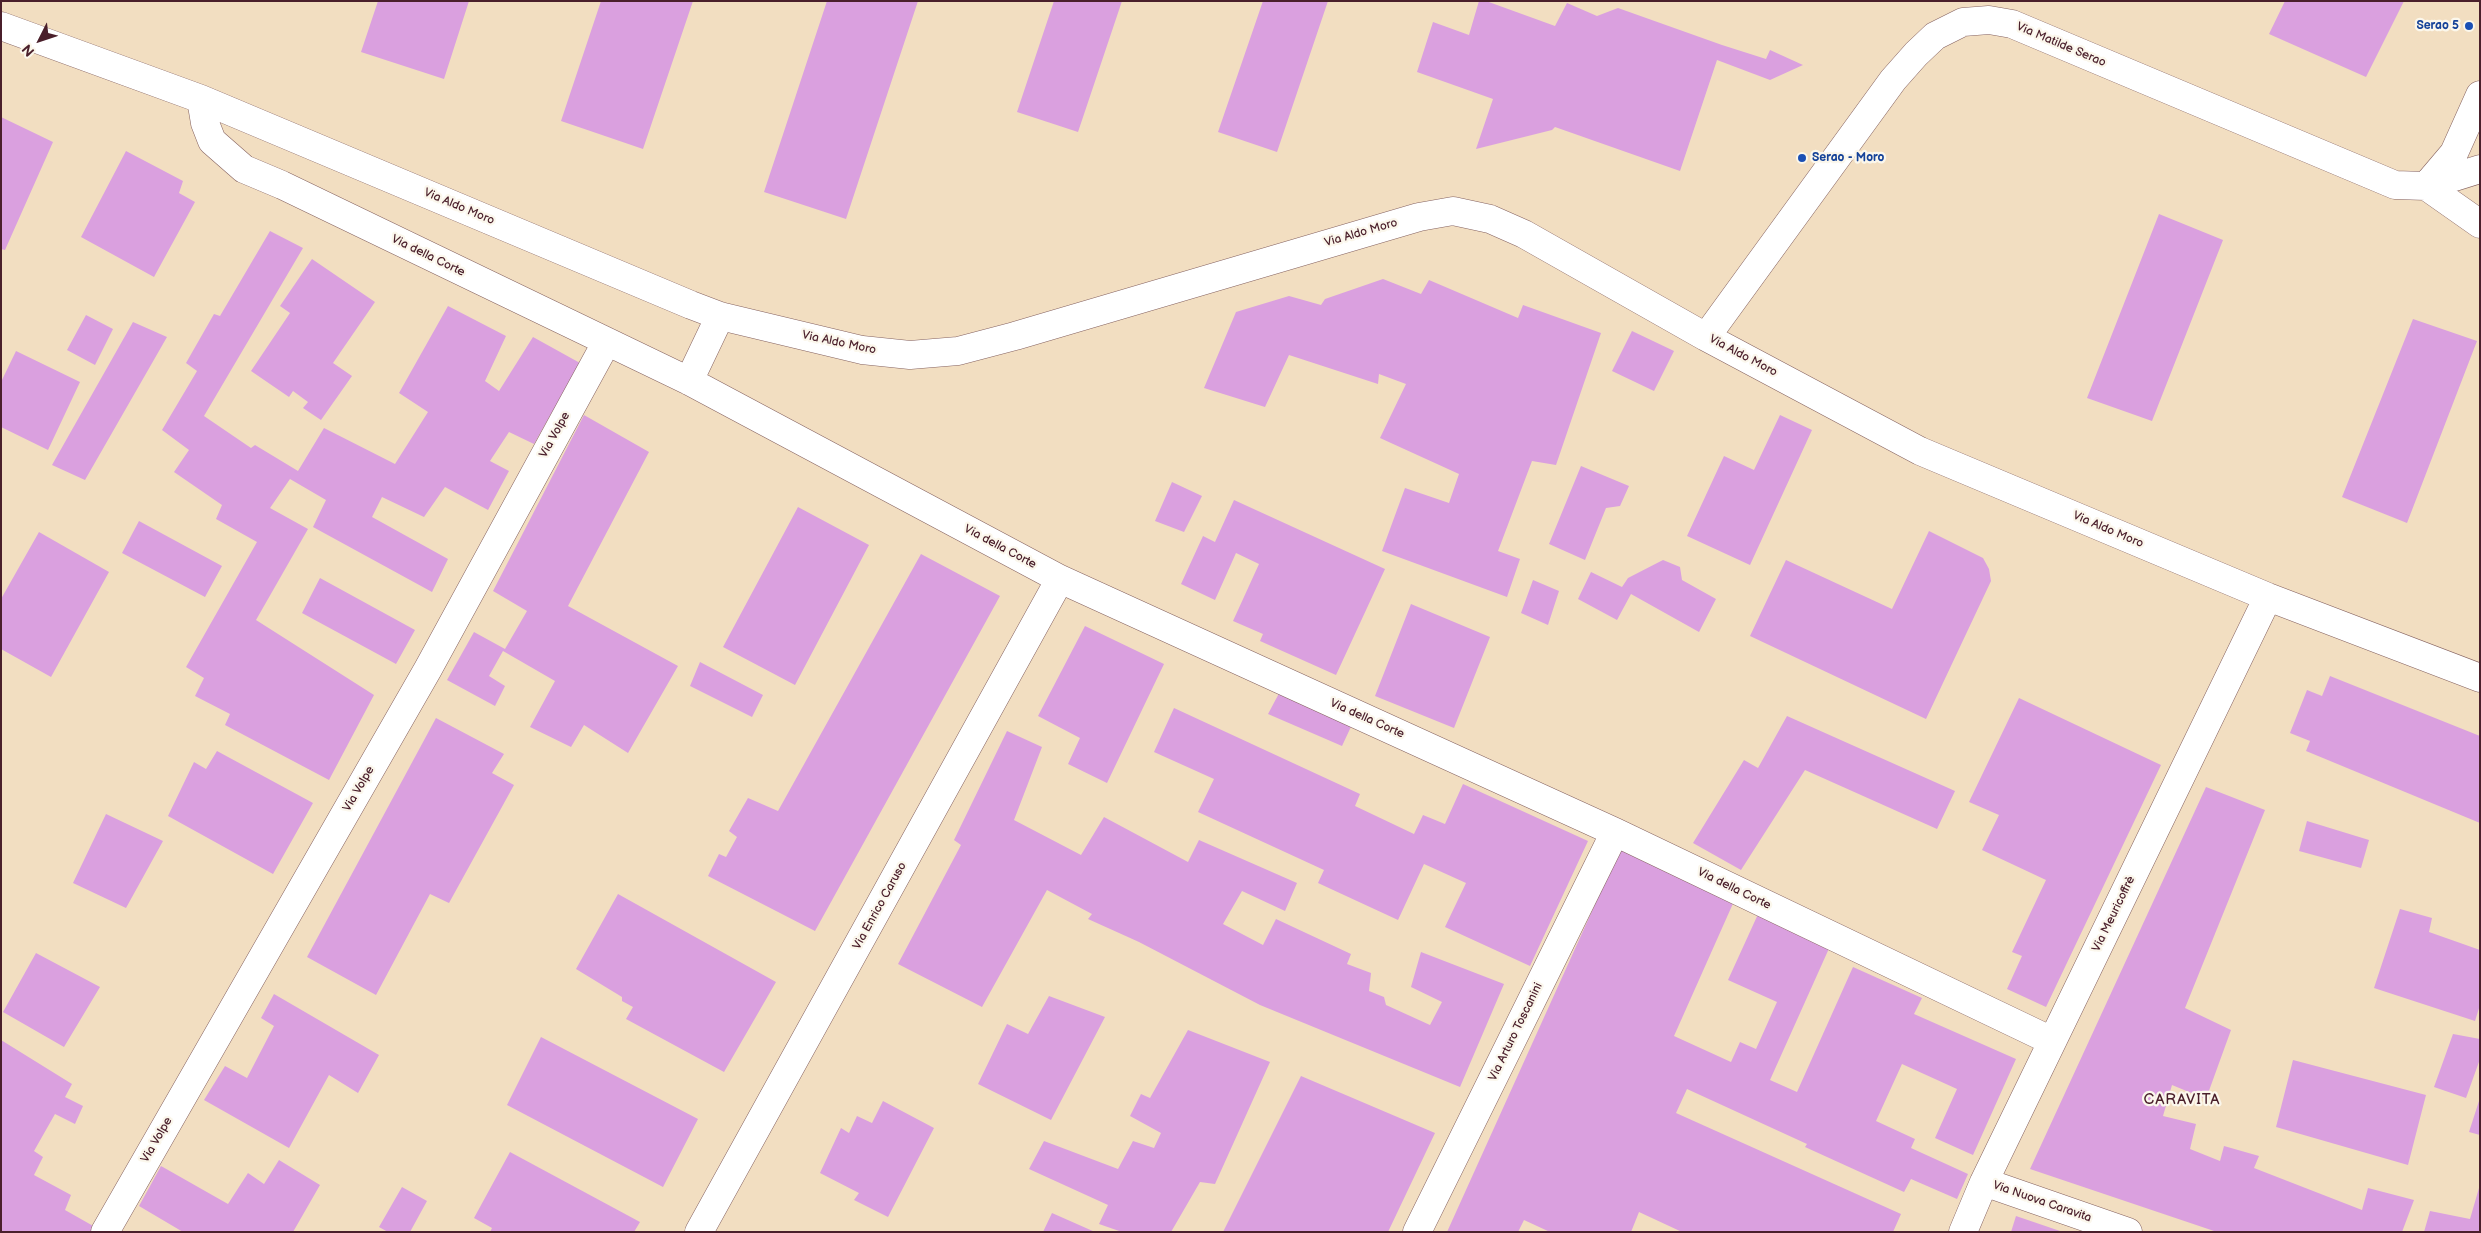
<!DOCTYPE html>
<html>
<head>
<meta charset="utf-8">
<style>
  body { margin:0 }
  #map { position:relative; width:2481px; height:1233px; overflow:hidden; background:#f2dec1; font-family:"Balsamiq Sans",sans-serif }
  canvas { display:block }
  .frame { position:absolute; inset:0; border:2px solid #4a1f2b; pointer-events:none }
  .north { position:absolute; left:15px; top:15px; width:50px; height:50px; -webkit-text-stroke:4px #fbf7ec; paint-order:stroke; rotate:229deg; font-size:14px; font-weight:700; line-height:20px; text-align:center; color:#4a1f2b }
  .north::after { content:''; display:block; margin:auto; width:18px; height:22px; background:#4a1f2b; clip-path:polygon(50% 0,100% 100%,50% 72%,0 100%) }
</style>
</head>
<body>
<div id="map">
<canvas width="2481" height="1233"></canvas>
<div class="frame"></div>
<div class="north">N</div>
</div>
<script>
const context = document.querySelector('canvas').getContext('2d');
context.lineJoin = 'round';
function fillPath(path, color) {
  context.fillStyle = color;
  context.fill(path, 'evenodd');
}
function shape(rows) {
  const path = new Path2D();
  for (const r of rows) {
    path.moveTo(r[0], r[1]);
    for (let i = 2; i < r.length; i += 2) path.lineTo(r[i], r[i + 1]);
  }
  return path;
}
function strokePath(path, color, width, dash) {
  context.strokeStyle = color;
  context.lineWidth = width;
  context.lineCap = dash ? 'butt' : 'round';
  context.setLineDash(dash || []);
  context.stroke(path);
}
function label(font, color, halo, rows, align = 'center') {
  context.font = font + ' "Balsamiq Sans",sans-serif';
  context.lineWidth = 4.5;
  context.setLineDash([]);
  context.textBaseline = 'middle';
  context.strokeStyle = halo;
  context.fillStyle = color;
  for (const [text, x, y, turn = 0] of rows) {
    context.save();
    context.translate(x, y);
    context.rotate((+turn || 0) * Math.PI / 180);
    context.textAlign = isNaN(turn) ? turn : align;
    if (halo) context.strokeText(text, 0, 0);
    context.fillText(text, 0, 0);
    context.restore();
  }
}
fillPath(shape([
  [378,1,469,1,444,79,361,52],
  [601,1,693,1,643,149,561,121],
  [827,1,918,1,846,219,764,192],
  [1054,1,1122,1,1078,132,1017,112],
  [1263,1,1328,1,1277,152,1218,132],
  [1479,1,1486,1,1555,26,1567,3,1597,16,1618,8,1722,45,1766,59,1770,50,1803,65,1770,80,1717,60,1680,171,1555,127,1552,130,1476,149,1493,99,1417,72,1433,22,1469,35],
  [2285,1,2404,1,2366,77,2269,34],
  [1,117,53,142,5,250,1,249],
  [126,151,183,181,179,193,195,202,154,277,81,237],
  [2159,214,2223,240,2152,421,2087,398],
  [270,231,303,248,204,416,251,448,255,445,298,471,324,428,395,464,428,412,399,393,448,306,506,336,485,381,499,391,533,337,580,363,534,444,509,432,490,461,509,471,488,510,445,487,424,517,382,497,372,517,448,559,432,592,313,527,326,500,290,479,270,508,308,529,256,620,374,695,329,780,225,725,230,714,195,696,204,678,186,667,257,542,216,519,222,505,174,472,189,450,162,430,197,371,186,363,214,314,220,316],
  [312,259,375,302,333,363,352,376,321,420,303,408,308,402,293,391,289,397,251,371,290,313,280,306],
  [1383,279,1421,294,1429,280,1518,318,1523,305,1601,333,1556,465,1532,461,1498,551,1520,559,1507,597,1382,551,1405,488,1449,503,1459,474,1380,438,1406,384,1379,374,1378,384,1289,355,1265,407,1204,388,1236,312,1289,296,1321,305,1325,299],
  [86,315,113,329,95,365,67,350],
  [2413,319,2477,341,2407,523,2342,497],
  [133,322,167,337,85,480,52,465],
  [1632,331,1674,351,1654,391,1612,371],
  [16,351,80,382,48,450,1,427,1,382],
  [584,415,649,452,568,606,678,666,628,753,584,725,571,747,530,727,555,681,503,651,489,676,505,686,495,706,447,680,474,632,505,649,527,611,493,591],
  [1780,415,1812,430,1750,565,1687,536,1724,456,1754,470],
  [1581,466,1629,486,1620,506,1606,508,1585,560,1549,544],
  [1172,482,1202,496,1184,532,1155,521],
  [1234,500,1385,569,1336,675,1260,641,1263,634,1233,621,1259,564,1236,553,1215,600,1181,584,1203,536,1215,542],
  [798,507,869,545,795,685,723,647],
  [139,521,222,566,205,597,122,553],
  [1929,531,1983,558,1989,569,1991,581,1926,719,1750,636,1786,560,1892,609],
  [39,532,109,572,51,677,1,649,1,599],
  [921,554,1000,596,815,931,708,876,719,854,726,857,737,837,729,831,748,798,778,811],
  [1663,560,1680,567,1682,580,1716,599,1699,632,1631,594,1617,620,1578,599,1591,572,1622,587,1628,578],
  [320,578,415,630,396,664,302,613],
  [1533,580,1559,591,1548,625,1521,613],
  [1411,604,1490,637,1454,728,1375,696],
  [1085,626,1164,664,1107,783,1068,764,1080,738,1038,716],
  [700,662,763,695,752,717,690,686],
  [2330,676,2480,736,2480,823,2306,751,2310,741,2290,733,2307,690,2322,696],
  [1284,684,1356,716,1342,746,1268,714],
  [2019,698,2161,765,2046,1007,2007,989,2022,956,2012,952,2046,880,1982,850,1999,815,1969,802],
  [1174,708,1360,794,1355,806,1414,834,1423,815,1445,824,1463,784,1588,841,1530,966,1445,927,1466,883,1424,864,1398,920,1318,883,1324,870,1198,812,1214,779,1154,752],
  [1787,716,1955,791,1937,829,1805,770,1741,870,1693,843,1744,760,1758,768],
  [436,718,504,754,492,773,514,785,449,903,430,894,376,995,307,957],
  [1007,731,1042,747,1014,820,1081,855,1104,817,1188,862,1199,840,1297,883,1285,911,1242,891,1223,924,1263,945,1276,919,1351,954,1347,964,1371,973,1369,991,1384,997,1386,1005,1430,1025,1442,1002,1411,987,1421,952,1504,984,1460,1087,1260,1005,1139,942,1088,919,1092,914,1047,890,982,1007,898,964,961,845,954,840],
  [217,751,313,803,273,874,168,816,194,762,206,769],
  [2206,787,2265,810,2185,1008,2231,1030,2206,1099,2172,1085,2163,1116,2196,1124,2190,1149,2220,1161,2224,1146,2259,1156,2254,1168,2362,1210,2368,1188,2414,1200,2402,1232,2217,1232,2030,1169],
  [106,814,163,841,126,908,73,883],
  [2307,821,2369,840,2361,868,2299,851],
  [1621,847,1735,899,1674,1036,1731,1062,1740,1042,1756,1049,1777,1002,1728,980,1759,912,1831,944,1770,1080,1797,1092,1853,967,1922,998,1914,1014,2016,1059,1973,1155,1935,1138,1957,1089,1902,1064,1876,1121,1915,1139,1911,1148,1968,1174,1957,1199,1911,1179,1904,1192,1805,1147,1807,1144,1687,1089,1676,1113,1901,1214,1893,1232,1682,1232,1639,1212,1631,1232,1550,1232,1524,1220,1518,1232,1447,1232],
  [618,894,776,982,724,1072,626,1019,633,1007,622,1001,622,997,576,969],
  [2400,909,2432,918,2429,932,2480,950,2480,1005,2475,1021,2374,988],
  [36,953,100,987,64,1047,3,1012],
  [274,994,379,1055,358,1093,329,1075,289,1148,204,1100,225,1066,247,1078,274,1026,261,1018],
  [1049,996,1105,1017,1051,1120,978,1084,1007,1024,1028,1034],
  [1188,1030,1270,1062,1215,1184,1200,1182,1171,1232,1122,1232,1099,1224,1108,1205,1029,1169,1044,1141,1118,1169,1133,1141,1154,1148,1161,1133,1130,1116,1141,1094,1150,1098],
  [2453,1034,2480,1039,2480,1059,2466,1098,2434,1087],
  [541,1037,698,1119,663,1187,507,1105],
  [1,1040,72,1084,65,1097,83,1106,75,1124,55,1114,34,1151,43,1157,34,1175,71,1195,65,1210,95,1227,92,1232,1,1232],
  [2293,1060,2426,1095,2408,1165,2276,1127],
  [1301,1076,1435,1133,1388,1232,1223,1232],
  [883,1101,934,1128,888,1217,854,1200,859,1193,820,1173,841,1128,849,1133,857,1116,872,1123],
  [2479,1101,2480,1101,2480,1135,2469,1132],
  [510,1152,640,1222,634,1232,490,1232,492,1228,474,1218],
  [279,1160,320,1185,293,1232,183,1232,139,1206,161,1166,228,1204,248,1173,264,1184],
  [402,1187,427,1201,410,1232,388,1232,379,1227],
  [2479,1188,2480,1232,2424,1232,2430,1211,2470,1219],
  [1052,1213,1095,1232,1043,1232],
  [2016,1216,2060,1231,2060,1232,2011,1232]
]), '#daa0df');
const minor = shape([
  [1,26,201,99,691,305,720,316,862,350,910,355,958,351,1015,336,1419,217,1453,211,1490,219,1524,234,1706,337,1920,451,2268,597,2480,678],
  [201,99,205,123,212,141,244,169,282,185,689,381,1060,579,1615,832,2052,1041],
  [2426,186,2454,153,2480,95],
  [2426,186,2480,224],
  [1706,337,1893,80,1916,54,1935,36,1963,22,1989,20,2012,24,2395,185,2426,186,2480,169],
  [689,381,720,316],
  [1984,1182,2128,1232],
  [105,1232,428,669,606,343],
  [699,1232,1060,579],
  [1417,1232,1615,832],
  [1963,1232,1984,1182,2268,597]
]);
strokePath(minor, '#856260', 29);
strokePath(minor, '#fff', 28);
for (const [x, y, r, color] of [
  [2469,26,5,"#1a4fb4"],
  [1802,158,5,"#1a4fb4"]
]) {
  const dot = new Path2D();
  dot.arc(x, y, r, 0, 2 * Math.PI);
  context.fillStyle = color;
  context.fill(dot);
  strokePath(dot, '#fbf7ec', 2);
}
label('bold 12px', '#164399', '#fbf7ec', [
  ["Serao 5",2459,26],
  ["Serao - Moro",1812,158,"left"]
], 'right');
label('12px', '#4a1f2b', '#fbf7ec', [
  ["Via Matilde Serao",2061,45,23],
  ["Via Aldo Moro",459,207,23],
  ["Via Aldo Moro",1361,233,-16],
  ["Via della Corte",428,256,26],
  ["Via Aldo Moro",839,343,12],
  ["Via Aldo Moro",1743,356,28],
  ["Via Volpe",555,435,-61],
  ["Via Aldo Moro",2108,530,23],
  ["Via della Corte",1000,547,28],
  ["Via della Corte",1367,719,24],
  ["Via Volpe",359,789,-60],
  ["Via della Corte",1734,889,26],
  ["Via Enrico Caruso",880,906,-61],
  ["Via Meuricoffrè",2114,914,-64],
  ["Via Arturo Toscanini",1516,1032,-64],
  ["Via Volpe",157,1140,-60],
  ["Via Nuova Caravita",2042,1202,19]
]);
context.letterSpacing = '1px';
label('15px', '#4a1f2b', '#fbf7ec', [
  ["CARAVITA",2182,1100]
]);
context.letterSpacing = '0px';
</script>
</body>
</html>
